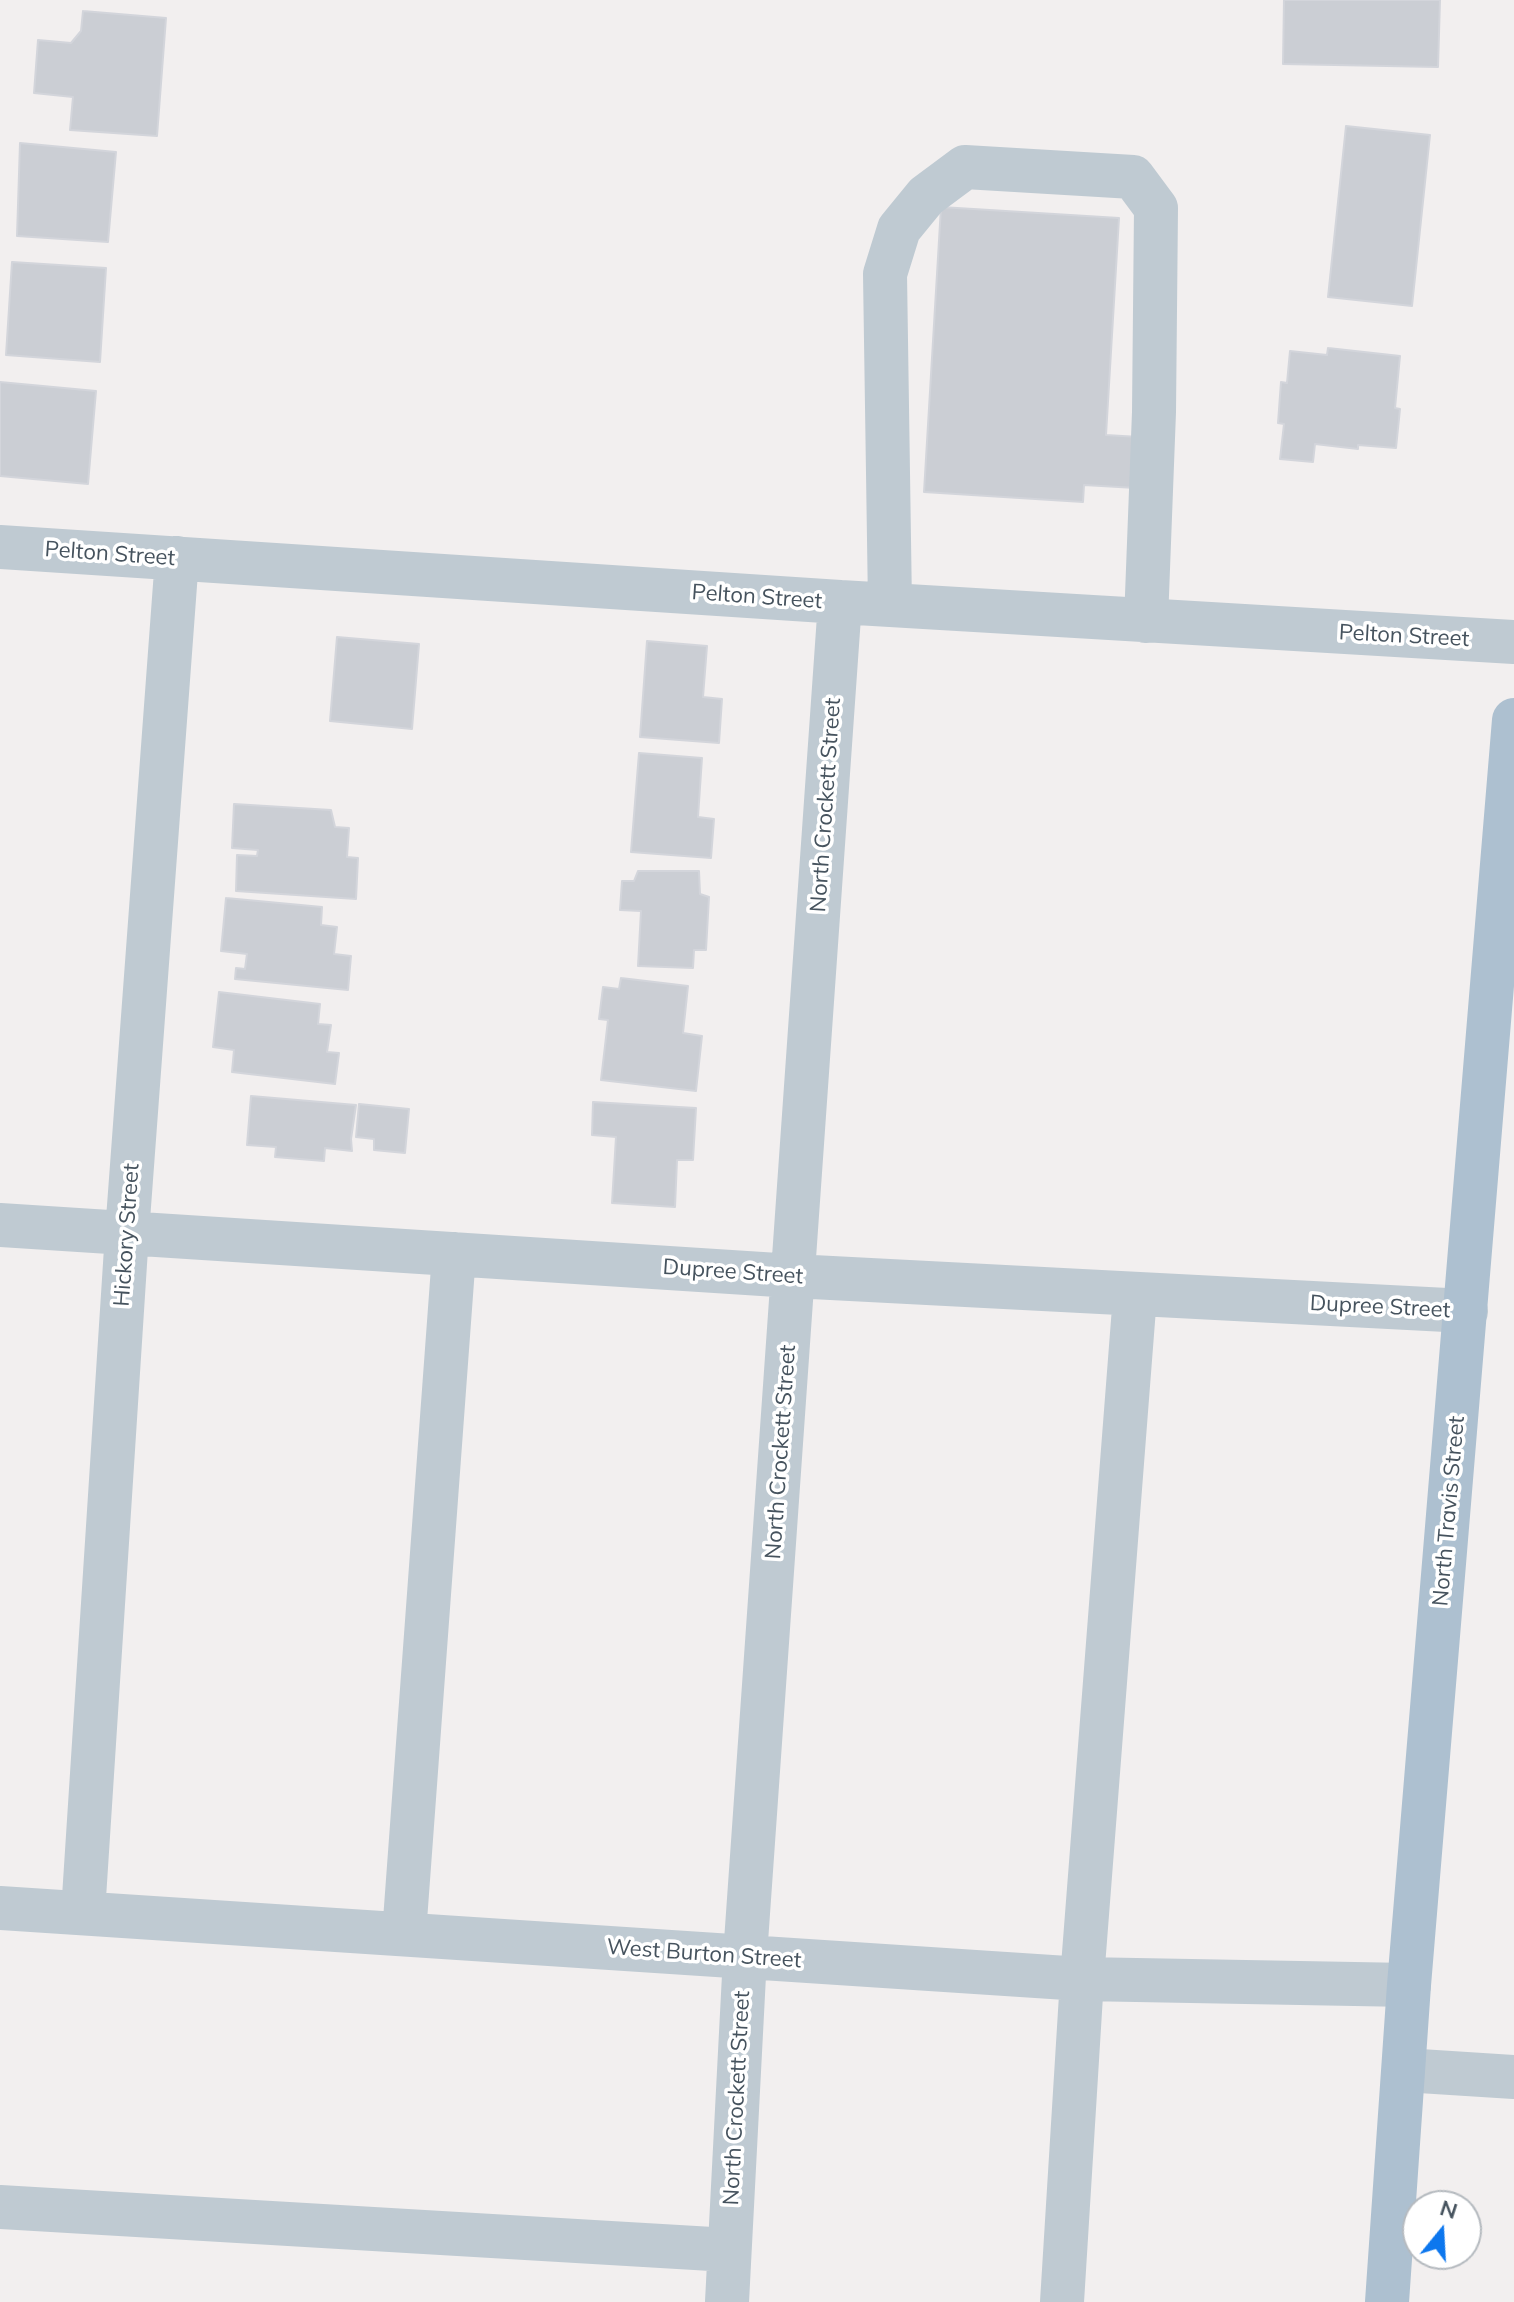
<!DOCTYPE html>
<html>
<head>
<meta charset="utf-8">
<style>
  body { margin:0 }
  #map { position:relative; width:1514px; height:2302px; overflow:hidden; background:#f2efef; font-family:Mulish,sans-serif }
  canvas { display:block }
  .north { position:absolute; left:1402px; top:2190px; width:80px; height:80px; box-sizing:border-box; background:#fff; border:2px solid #b5babf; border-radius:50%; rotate:18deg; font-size:22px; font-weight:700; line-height:32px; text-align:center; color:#46535e }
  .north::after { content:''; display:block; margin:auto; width:28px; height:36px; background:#0d77ee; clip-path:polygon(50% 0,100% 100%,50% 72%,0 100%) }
</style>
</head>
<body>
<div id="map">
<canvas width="1514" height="2302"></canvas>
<div class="north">N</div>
</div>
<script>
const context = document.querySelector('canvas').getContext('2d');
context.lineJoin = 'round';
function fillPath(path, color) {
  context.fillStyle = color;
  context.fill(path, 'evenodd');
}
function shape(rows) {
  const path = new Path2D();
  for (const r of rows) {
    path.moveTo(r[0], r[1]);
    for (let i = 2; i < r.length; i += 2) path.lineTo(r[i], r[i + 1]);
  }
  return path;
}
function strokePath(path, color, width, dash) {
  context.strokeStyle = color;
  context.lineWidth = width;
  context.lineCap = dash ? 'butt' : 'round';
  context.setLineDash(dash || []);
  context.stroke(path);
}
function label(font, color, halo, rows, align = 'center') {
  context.font = font + ' Mulish,sans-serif';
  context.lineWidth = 7;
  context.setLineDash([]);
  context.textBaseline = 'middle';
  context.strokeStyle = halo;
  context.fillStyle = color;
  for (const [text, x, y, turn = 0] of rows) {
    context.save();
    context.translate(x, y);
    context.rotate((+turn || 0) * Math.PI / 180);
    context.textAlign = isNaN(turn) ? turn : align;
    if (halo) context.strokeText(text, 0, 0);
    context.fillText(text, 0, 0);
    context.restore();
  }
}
const building = shape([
  [1284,0,1440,0,1438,67,1283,64,1284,0],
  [83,11,166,18,157,136,70,130,73,97,34,93,38,40,71,43,81,31,83,11],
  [1346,126,1430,135,1412,306,1328,297,1346,126],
  [20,143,116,152,108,242,17,236,20,143],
  [941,207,1119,218,1106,435,1139,437,1136,488,1084,485,1083,502,924,492,941,207],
  [12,262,106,268,100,362,6,355,12,262],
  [1328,348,1400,356,1395,408,1400,409,1396,448,1358,445,1358,449,1315,444,1313,462,1280,459,1284,424,1278,423,1281,382,1287,383,1290,351,1327,355,1328,348],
  [0,382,96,391,88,484,0,476,0,382],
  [337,637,419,644,412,729,330,721,337,637],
  [647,641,707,646,703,697,722,699,719,743,640,737,647,641],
  [639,753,702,758,698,817,714,819,711,858,631,852,639,753],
  [234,804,331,810,335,827,349,828,347,857,358,858,356,899,236,891,237,855,257,856,258,850,232,848,234,804],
  [638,871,699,871,700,894,709,897,706,950,694,950,693,968,638,966,641,911,620,910,622,881,634,881,638,871],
  [226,898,322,907,321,925,337,927,334,954,351,956,348,990,235,979,236,968,245,969,247,954,221,951,226,898],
  [621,978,688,986,683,1033,702,1036,696,1091,601,1080,608,1020,599,1019,603,987,619,989,621,978],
  [219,992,320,1004,318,1024,331,1025,327,1052,339,1053,335,1084,232,1072,234,1050,213,1047,219,992],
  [251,1096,356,1105,351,1139,352,1151,325,1148,324,1161,275,1157,276,1147,247,1145,251,1096],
  [593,1102,696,1108,693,1160,677,1160,675,1207,612,1203,616,1137,592,1135,593,1102],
  [359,1104,409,1109,405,1153,374,1150,374,1139,356,1137,359,1104]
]);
fillPath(building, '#cbced4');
strokePath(building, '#d3d5db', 2);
strokePath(shape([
  [0,547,840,602,1514,642],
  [890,605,885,274,899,229,926,196,965,167,1133,177,1156,208,1154,412,1146,621],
  [0,1225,793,1276,1466,1311],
  [0,1908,1082,1979,1409,1985],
  [83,1913,127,1233,177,558],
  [404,1934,454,1254],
  [1404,2070,1514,2077],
  [0,2207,729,2250],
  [727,2302,745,1956,840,602],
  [1062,2302,1082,1979,1135,1295]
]), '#bfcad2', 44);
strokePath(shape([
  [1387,2302,1409,1985,1514,720]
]), '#adc0d0', 44);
label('22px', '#46535e', '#fff', [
  ["Pelton Street",110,554,4],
  ["Pelton Street",757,597,4],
  ["Pelton Street",1404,636,3],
  ["North Crockett Street",826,805,-86],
  ["Hickory Street",127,1235,-86],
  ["Dupree Street",733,1272,4],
  ["Dupree Street",1380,1307,3],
  ["North Crockett Street",781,1452,-86],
  ["North Travis Street",1449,1511,-85],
  ["West Burton Street",704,1954,4],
  ["North Crockett Street",737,2098,-87]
]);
</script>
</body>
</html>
